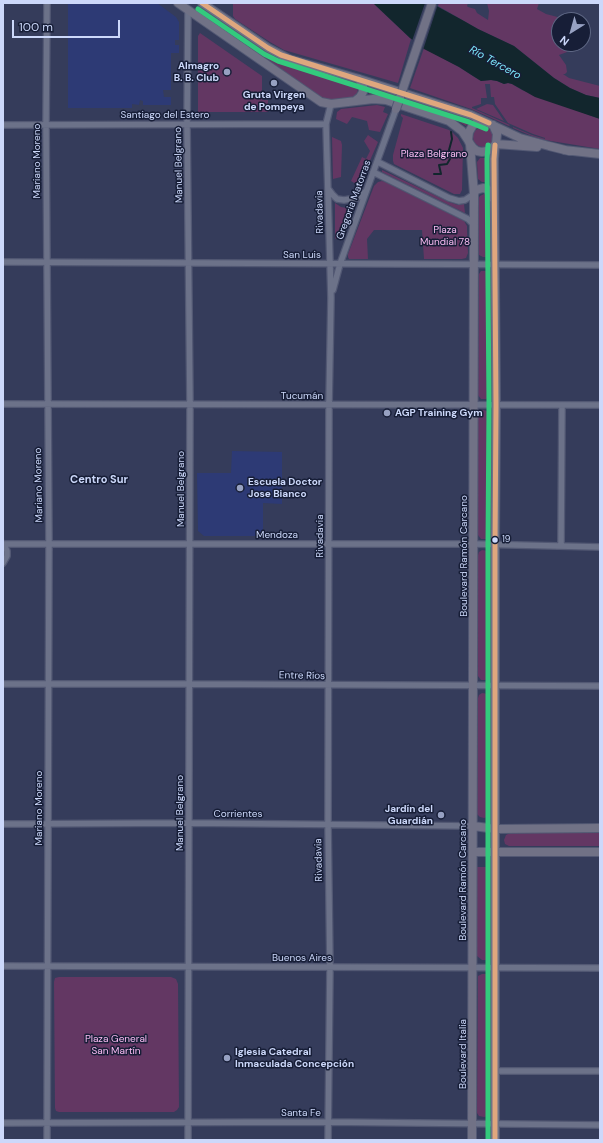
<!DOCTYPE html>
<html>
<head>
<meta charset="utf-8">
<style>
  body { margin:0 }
  #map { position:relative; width:603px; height:1143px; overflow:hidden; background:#353c5b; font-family:"DM Sans",sans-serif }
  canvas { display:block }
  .frame { position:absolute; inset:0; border:4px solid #ccd8fa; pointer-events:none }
  .north { position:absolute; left:551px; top:12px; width:40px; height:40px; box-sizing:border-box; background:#171e37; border:1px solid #5f6885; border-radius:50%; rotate:217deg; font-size:11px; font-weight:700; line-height:16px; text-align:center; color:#ccd8fa }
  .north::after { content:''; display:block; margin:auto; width:14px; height:18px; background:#97a1c2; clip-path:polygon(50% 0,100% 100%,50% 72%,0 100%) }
  .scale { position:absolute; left:12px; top:20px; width:108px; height:18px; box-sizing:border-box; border:2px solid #ccd8fa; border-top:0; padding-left:5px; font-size:12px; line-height:14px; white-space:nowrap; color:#ccd8fa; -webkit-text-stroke:3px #171e37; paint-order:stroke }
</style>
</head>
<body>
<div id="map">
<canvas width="603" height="1143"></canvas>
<div class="frame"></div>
<div class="north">N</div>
<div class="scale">100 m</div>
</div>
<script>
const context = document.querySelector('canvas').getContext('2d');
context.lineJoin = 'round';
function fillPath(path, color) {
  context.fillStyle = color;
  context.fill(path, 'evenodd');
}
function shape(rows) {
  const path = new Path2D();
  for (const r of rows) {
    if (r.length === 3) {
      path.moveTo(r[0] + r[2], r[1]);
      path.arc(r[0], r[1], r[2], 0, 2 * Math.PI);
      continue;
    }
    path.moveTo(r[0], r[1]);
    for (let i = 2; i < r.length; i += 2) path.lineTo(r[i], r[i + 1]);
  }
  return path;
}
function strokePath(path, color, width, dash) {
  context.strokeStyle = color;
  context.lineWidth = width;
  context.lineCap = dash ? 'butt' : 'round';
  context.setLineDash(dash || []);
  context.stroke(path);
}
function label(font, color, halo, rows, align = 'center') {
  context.font = font + ' "DM Sans",sans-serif';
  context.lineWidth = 3;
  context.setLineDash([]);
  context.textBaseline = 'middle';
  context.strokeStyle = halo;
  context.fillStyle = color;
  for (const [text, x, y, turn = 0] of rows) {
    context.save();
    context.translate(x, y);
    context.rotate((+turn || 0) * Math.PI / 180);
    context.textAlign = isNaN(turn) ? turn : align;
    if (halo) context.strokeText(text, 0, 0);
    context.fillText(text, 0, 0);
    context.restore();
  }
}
fillPath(shape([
  [68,3,157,3,176,17,179,22,179,40,175,40,175,45,179,45,179,53,171,53,171,90,163,90,164,97,171,97,171,105,143,105,143,101,140,100,139,105,132,104,132,108,68,108],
  [232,451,282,452,282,504,263,503,263,536,204,536,198,531,197,473,231,473]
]), '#2d3a75');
fillPath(shape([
  [233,3,373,3,411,39,398,83,284,50,270,42,235,19,233,16],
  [439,3,468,3,467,6,468,7,475,9,477,13,488,20,489,11,487,3,539,3,537,9,546,14,569,20,559,20,559,44,571,44,567,52,559,55,566,65,567,72,565,74,563,74,569,78,600,86,600,98,586,95,570,88,554,78,514,46,478,29,464,21,438,6],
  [220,23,279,61,352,82,357,87,358,89,357,93,353,97,331,100,321,97,220,26],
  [200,33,262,76,262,100,268,100,268,112,198,112,198,36],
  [424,48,459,67,473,76,481,81,491,80,497,81,504,84,508,83,512,84,522,90,600,119,600,149,545,140,532,136,513,128,513,127,532,135,545,139,545,138,533,134,508,123,495,104,494,97,491,97,490,84,485,84,487,98,481,98,481,104,472,107,472,108,510,125,509,126,471,109,410,88],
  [369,87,371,87,469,121,466,126,451,117,388,94,378,92,369,94],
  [487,104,493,105,504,121,476,109],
  [377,105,385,107,383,112,388,114,380,132,369,130,367,121,352,117,347,124,336,119,337,112,341,109],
  [401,114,449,130,453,133,458,138,463,148,462,190,460,194,454,194,394,164,393,161,393,155,403,118,401,116],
  [483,137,10],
  [368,135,378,142,359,186,351,181,362,157,366,159,370,151,364,141],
  [332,137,341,141,342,145,341,177,333,179],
  [480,158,485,158,488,162,489,179,486,182,482,182,478,179,477,162],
  [382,170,449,202,458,205,464,204,465,213,382,172],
  [382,181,385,182,464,221,467,226,467,229,468,253,466,258,462,259,424,259,422,230,374,230,367,239,368,259,349,259,348,257,348,254,374,186,378,182],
  [484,194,489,196,490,200,490,255,486,257,483,257,479,255,478,199,480,196],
  [335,203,341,207,347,208,353,207,341,238,339,239,336,239,335,238],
  [481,271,486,271,490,274,490,395,489,398,486,399,481,399,478,395,479,274],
  [482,410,488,411,490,416,490,536,489,538,486,539,481,539,478,535,478,416,479,412],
  [482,550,488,551,491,555,491,676,489,679,485,680,481,680,478,676,478,555,479,552],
  [482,693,488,694,491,698,491,815,488,817,484,818,480,817,477,814,478,698,479,695],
  [510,833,600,833,600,846,509,846,505,844,504,840,506,835],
  [477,867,491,867,491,956,487,960,482,960,477,956],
  [482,974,487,974,490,977,490,979,491,1113,489,1116,484,1117,479,1116,477,1113,478,978,478,976],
  [59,977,171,977,176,979,178,984,179,1107,177,1110,174,1112,59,1112,56,1111,55,1108,54,982,55,978]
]), '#633763');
fillPath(shape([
  [373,3,431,3,464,21,478,29,514,46,554,78,570,88,586,95,600,98,600,119,535,97,512,84,508,83,504,84,497,81,491,80,481,81,473,76,459,67,424,49,419,44,410,38]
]), '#12262d');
fillPath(shape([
  [425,3,436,3,438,4,423,50,412,41]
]), '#353c5b');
strokePath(shape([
  [451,156,451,153,449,150,452,139,451,132],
  [434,174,441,174,439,165,447,164,450,159]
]), '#12262d', 2);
const street = shape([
  [47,3,46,125,49,543,47,1140],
  [188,10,187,124,190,404,188,1140],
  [3,125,326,124],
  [378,162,449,198,459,201,465,200,474,194],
  [373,172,460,215,468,219,474,225],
  [329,190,332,194,337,199,344,200,357,198,362,195,365,192],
  [3,262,600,265],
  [333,290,340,264,396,109],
  [3,404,600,405],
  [3,544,474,544,600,547],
  [561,546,562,405],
  [3,563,7,556,7,551,4,544],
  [3,684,189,684,600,686],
  [3,824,189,823,473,826],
  [3,966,600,968],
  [496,1071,600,1071],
  [3,1123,327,1122,600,1125],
  [328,1140,330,967,328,824,329,405,331,298,326,124,331,104]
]);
const secondary = shape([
  [178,3,321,102,331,104,373,99,386,100,449,121,462,131,468,140],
  [202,3,268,48,289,59,359,79,471,115,520,138,549,146,569,151],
  [355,101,360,97,363,92,363,86,359,79],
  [485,122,477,123,473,125,469,132,468,140,470,144,473,148,477,151,482,152,487,151,491,149,496,144,497,134,493,125],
  [470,144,474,194,472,1140],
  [496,144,537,147],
  [495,145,494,159,496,405,495,545,495,1140],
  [564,150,600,154],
  [474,194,476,190,483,188,487,189,492,196,494,200],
  [473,826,496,829,600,828],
  [473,852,600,852]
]);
strokePath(street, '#525873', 8);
strokePath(secondary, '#525873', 10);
strokePath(street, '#6c7289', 5.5);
strokePath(secondary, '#717286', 8);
const secondaryBridge = shape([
  [396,109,432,3]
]);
strokePath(secondaryBridge, '#525873', 10, []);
strokePath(secondaryBridge, '#717286', 8);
strokePath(shape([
  [202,3,268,48,281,55,471,115,489,123],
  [495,145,494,159,496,405,495,545,495,1140]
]), '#dfa77e', 5);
strokePath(shape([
  [198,9,264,54,278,61,469,122,486,129],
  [488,1140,488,545,489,405,487,159,488,145]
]), '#33ca7d', 5);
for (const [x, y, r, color] of [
  [227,72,4,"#97a1c2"],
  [274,83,4,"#97a1c2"],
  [387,413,4,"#97a1c2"],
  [240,488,4,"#97a1c2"],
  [495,540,3.5,"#ccd8fa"],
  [441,815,4,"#97a1c2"],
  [227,1058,4,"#97a1c2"]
]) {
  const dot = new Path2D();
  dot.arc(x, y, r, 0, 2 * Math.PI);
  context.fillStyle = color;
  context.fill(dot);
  strokePath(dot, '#171e37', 1.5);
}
label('9px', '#ccd8fa', '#171e37', [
  ["19",502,540]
], 'left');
label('bold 10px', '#ccd8fa', '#171e37', [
  ["Almagro",219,66,"right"],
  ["B. B. Club",219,78,"right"],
  ["Gruta Virgen",274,95,"center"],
  ["de Pompeya",274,107,"center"],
  ["AGP Training Gym",395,413],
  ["Escuela Doctor",248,482],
  ["Jose Bianco",248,494],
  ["Jardín del",433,809,"right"],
  ["Guardián",433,821,"right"],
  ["Iglesia Catedral",235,1052],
  ["Inmaculada Concepción",235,1064]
], 'left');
label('10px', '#ccd8fa', '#171e37', [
  ["Santiago del Estero",165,115],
  ["Mariano Moreno",37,161,-90],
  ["Manuel Belgrano",179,165,-91],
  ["Gregoria Matorras",354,200,-70],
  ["Rivadavia",320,212,-91],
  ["San Luis",302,255],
  ["Tucumán",302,396],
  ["Mariano Moreno",39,485,-91],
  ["Manuel Belgrano",181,489,-90],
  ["Mendoza",277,535],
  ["Rivadavia",320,536,-90],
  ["Boulevard Ramón Carcano",464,556,-90],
  ["Entre Ríos",302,676,1],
  ["Mariano Moreno",39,808,-90],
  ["Manuel Belgrano",180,813,-90],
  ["Corrientes",238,814],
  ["Rivadavia",319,860,-91],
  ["Boulevard Ramón Carcano",463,880,-90],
  ["Buenos Aires",302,958],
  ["Boulevard Italia",463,1054,-90],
  ["Santa Fe",301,1113]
]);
label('10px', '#fdbdf5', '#171e37', [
  ["Plaza Belgrano",434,154],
  ["Plaza",445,230],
  ["Mundial 78",445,242],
  ["Plaza General",116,1039],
  ["San Martín",116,1051]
]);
label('italic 11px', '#7ce6fa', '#171e37', [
  ["Río Tercero",495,63,29]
]);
label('bold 11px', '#ccd8fa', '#171e37', [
  ["Centro Sur",99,480]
]);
</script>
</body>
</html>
